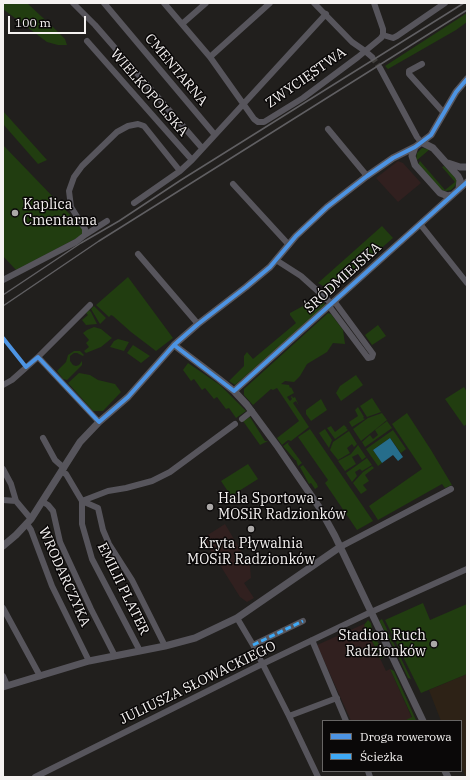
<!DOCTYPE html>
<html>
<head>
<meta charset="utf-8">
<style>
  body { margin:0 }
  #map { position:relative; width:470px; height:780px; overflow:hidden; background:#211f1d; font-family:"IBM Plex Serif",serif }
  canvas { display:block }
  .frame { position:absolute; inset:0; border:4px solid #f5f2f1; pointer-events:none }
  .legend { position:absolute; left:322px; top:720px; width:140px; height:52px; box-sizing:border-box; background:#0a0808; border:1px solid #686665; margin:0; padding:5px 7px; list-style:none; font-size:12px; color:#f5f2f1 }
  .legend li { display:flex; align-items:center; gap:8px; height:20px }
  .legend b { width:20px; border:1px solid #686665 }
  .scale { position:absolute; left:8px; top:16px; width:78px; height:18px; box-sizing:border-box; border:2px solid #f5f2f1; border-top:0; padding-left:5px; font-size:12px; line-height:14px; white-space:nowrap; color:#f5f2f1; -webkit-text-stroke:3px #0a0808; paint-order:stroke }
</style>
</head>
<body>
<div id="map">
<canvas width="470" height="780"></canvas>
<div class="frame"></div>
<ul class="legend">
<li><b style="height:5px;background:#4d94e3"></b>Droga rowerowa</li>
<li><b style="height:5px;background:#3fa9f5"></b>Ścieżka</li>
</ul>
<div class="scale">100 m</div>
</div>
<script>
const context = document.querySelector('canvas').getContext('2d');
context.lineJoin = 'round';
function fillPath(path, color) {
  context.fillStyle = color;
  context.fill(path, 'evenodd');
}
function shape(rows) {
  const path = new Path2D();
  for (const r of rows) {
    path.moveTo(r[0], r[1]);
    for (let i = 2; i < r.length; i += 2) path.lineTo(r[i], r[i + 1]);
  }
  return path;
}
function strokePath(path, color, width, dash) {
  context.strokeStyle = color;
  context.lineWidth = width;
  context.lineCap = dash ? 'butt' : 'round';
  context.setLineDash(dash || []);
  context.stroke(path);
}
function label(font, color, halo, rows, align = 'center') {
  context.font = font + ' "IBM Plex Serif",serif';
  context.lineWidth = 3;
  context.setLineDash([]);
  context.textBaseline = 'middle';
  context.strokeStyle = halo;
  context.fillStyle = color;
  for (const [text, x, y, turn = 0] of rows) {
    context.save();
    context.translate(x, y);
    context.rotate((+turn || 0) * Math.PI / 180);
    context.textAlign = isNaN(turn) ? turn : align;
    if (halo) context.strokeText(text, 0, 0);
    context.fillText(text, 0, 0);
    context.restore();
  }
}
fillPath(shape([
  [398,161,403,163,421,183,398,202,376,178],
  [225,524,250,566,251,578,244,583,254,598,247,602,240,597,203,538],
  [364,624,386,671,390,669,412,718,404,721,351,721,317,645]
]), '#31201f');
fillPath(shape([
  [467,674,467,777,466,777,461,766,461,721,441,721,429,690]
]), '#2d2216');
fillPath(shape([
  [3,3,27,3,56,30,65,39,67,45,58,45,47,42,3,9],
  [467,13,467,22,456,30,388,69,385,66],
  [3,111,47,160,38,164,3,124],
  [3,145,83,228,83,235,16,270,3,256],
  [422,148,430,149,416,161,417,153],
  [420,161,445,190,455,182,442,167,444,166,455,177,457,182,455,186,451,190,446,191,441,190,418,164],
  [382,226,393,238,332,291,318,283],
  [128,277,173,338,156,351,131,332,113,316,111,315,109,317,96,305],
  [318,298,322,300,326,306,235,385,229,381,244,366,244,356,247,352,253,359,296,323,290,315,290,313],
  [94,306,106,318,100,324,91,309],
  [89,310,91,312,97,324,86,325,82,320,88,315,86,313],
  [328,313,331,314,343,330,345,344,333,343,327,352,307,364,300,376,294,382,285,381,281,384,289,385,290,388,291,387,294,393,287,397,290,401,292,399,291,397,292,396,293,398,295,397,299,406,296,401,293,403,309,427,291,441,288,440,282,445,277,438,299,421,277,388,273,390,271,389,253,405,244,395,244,389],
  [378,325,386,336,372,345,365,335],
  [94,327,101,329,112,338,101,347,86,353,84,351,89,347,86,343,89,340,83,333,87,330],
  [118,339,129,342,124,351,110,347,114,341],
  [133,345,150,356,141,363,127,353],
  [74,351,80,351,84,355,83,356,77,353,74,353,70,356,70,361,73,365,76,366,79,365,82,361,82,365,67,380,63,379,57,371,66,362,68,355],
  [188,363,220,385,246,411,236,418,229,408,226,409,217,397,214,399,205,388,202,390,194,379,191,381,183,370],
  [79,373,90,375,98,380,115,384,121,392,103,411,93,411,68,383],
  [356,375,363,385,341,401,336,393,340,386],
  [464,387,467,392,467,424,464,426,445,399],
  [372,398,381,412,367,417,360,406],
  [321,399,327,410,311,421,306,414,306,410],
  [358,407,364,417,363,418,365,419,352,427,349,422,358,416,355,410],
  [382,413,387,420,361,441,353,429,368,418],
  [407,413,431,450,452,485,445,488,442,484,378,520,369,506,422,469,392,424],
  [250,417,265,441,268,441,260,445,243,421],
  [387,421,392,428,365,447,362,442,370,435,373,439,378,435,375,430],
  [344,425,347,428,346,429,347,429,348,430,335,439,327,428,331,426,335,432],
  [310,429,373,521,357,530,325,483,328,480,298,437],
  [325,429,332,440,329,448,319,433],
  [393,430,406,449,401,453,390,438,373,450,382,463,378,466,366,449],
  [349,431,357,444,354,447,352,444,347,448,350,453,338,460,330,450,333,442],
  [289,442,288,444,302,463,298,466,296,460,295,460,283,446],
  [358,445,366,457,362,460,358,454,352,457,356,464,345,471,338,461,351,454],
  [367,458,372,465,362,471,360,469,355,472,357,476,352,482,346,473],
  [248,464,258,479,231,496,221,481],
  [303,465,317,484,318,487,315,489,311,483,309,484,300,467],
  [372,466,374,468,365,475,369,481,363,485,367,490,361,494,353,483,363,472],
  [423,603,430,620,467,604,467,674,421,693,385,620],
  [382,619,411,679,408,678,394,648,379,621],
  [368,620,371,623,373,635,379,644,378,645,375,647,364,625],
  [381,646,386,656,380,659,375,649],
  [390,669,394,671,416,720,404,721,412,717]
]), '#213d10');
fillPath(shape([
  [390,438,403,457,398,461,393,455,382,463,373,450]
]), '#266d8b');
strokePath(shape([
  [372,57,380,68]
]), '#413f3d', 6, [6, 3]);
strokePath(shape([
  [73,3,95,25,202,148],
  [104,3,215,135],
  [164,3,210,57,254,119,258,122,264,122,303,98,358,57,381,38,383,35,383,29,374,3],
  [314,3,352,42,365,51,372,57],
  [182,24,206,3],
  [383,35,393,38,397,36,445,3],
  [87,41,192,160],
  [210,57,270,3],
  [422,64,409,71,409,74,444,113],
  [380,68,417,137,421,142],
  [328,129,367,176],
  [233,184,289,245],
  [134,203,180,171,192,160,326,14],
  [420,224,467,283],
  [85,235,107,221],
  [138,254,198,324],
  [276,260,301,276,331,303],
  [3,280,76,242,85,235,85,229,71,207,69,191,74,177,82,166,117,132,128,126,138,124,144,126,180,171],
  [329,306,368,358,372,357,373,354,334,301],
  [38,357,99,422],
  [3,385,12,380,38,357,90,305],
  [242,419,252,411],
  [43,438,55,460,64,468],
  [3,469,11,484,16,501],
  [62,472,66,474,82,501,82,524,92,559,140,651],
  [3,500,16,501,31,519],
  [82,501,108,491,126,488,152,481,170,472,235,424],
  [82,501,98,508,103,530,109,544,132,580,165,646],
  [43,502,48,505,53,511,60,542,91,609,115,656],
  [27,524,31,530,52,586,89,661],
  [340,547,451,489],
  [3,608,40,676],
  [237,618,253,645,289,716,337,698],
  [312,640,346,721],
  [253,645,303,621],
  [3,676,7,685],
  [289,716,318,777],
  [368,771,370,777],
  [35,777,254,668,369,613,467,569]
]), '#57555c', 6);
strokePath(shape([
  [421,142,433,148,458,176,460,180,459,189],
  [415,147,412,156,415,165,440,193,448,196,451,195],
  [448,163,460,167,467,167],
  [174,345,219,379,234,391,247,405,278,447,319,507,335,536,423,721],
  [234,391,467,182],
  [3,546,16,535,31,519,80,442,99,422,128,397,174,345,198,324,246,287,270,267,296,236,327,207,367,176,393,158,415,147,431,135,456,92,467,79],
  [3,687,89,661,165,646,195,638,237,618,340,547],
  [445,771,448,777]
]), '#57555c', 7);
strokePath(shape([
  [3,295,81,243,119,221,181,180,464,3],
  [3,306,99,241,467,10]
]), '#605f62', 1.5);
strokePath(shape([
  [253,645,303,621]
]), '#3fa9f5', 3, [6, 3]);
strokePath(shape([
  [3,338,26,367,38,357,99,422,128,397,174,345,198,324,246,287,270,267,296,236,327,207,367,176,393,158,415,147,431,135,456,92,467,79],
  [174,345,234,391,467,182]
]), '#4d94e3', 4);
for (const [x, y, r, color] of [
  [15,213,4,"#aba8a7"],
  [210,507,4,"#aba8a7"],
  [251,529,4,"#aba8a7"],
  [434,644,4,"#aba8a7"]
]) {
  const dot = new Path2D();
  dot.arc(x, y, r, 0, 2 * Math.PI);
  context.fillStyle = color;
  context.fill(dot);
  strokePath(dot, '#0a0808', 1.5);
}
label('14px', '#f5f2f1', '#0a0808', [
  ["CMENTARNA",176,70,50],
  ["ZWYCIĘSTWA",306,78,-35],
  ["WIELKOPOLSKA",149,93,49],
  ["ŚRÓDMIEJSKA",343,278,-42],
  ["WRODARCZYKA",64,577,66],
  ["EMILII PLATER",123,589,64],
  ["JULIUSZA SŁOWACKIEGO",198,683,-26]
]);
label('14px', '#f5f2f1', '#0a0808', [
  ["Kaplica",23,205],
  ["Cmentarna",23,221],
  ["Hala Sportowa -",218,499],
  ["MOSiR Radzionków",218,515],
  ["Kryta Pływalnia",251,544,"center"],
  ["MOSiR Radzionków",251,560,"center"],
  ["Stadion Ruch",426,636,"right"],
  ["Radzionków",426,652,"right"]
], 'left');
</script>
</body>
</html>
